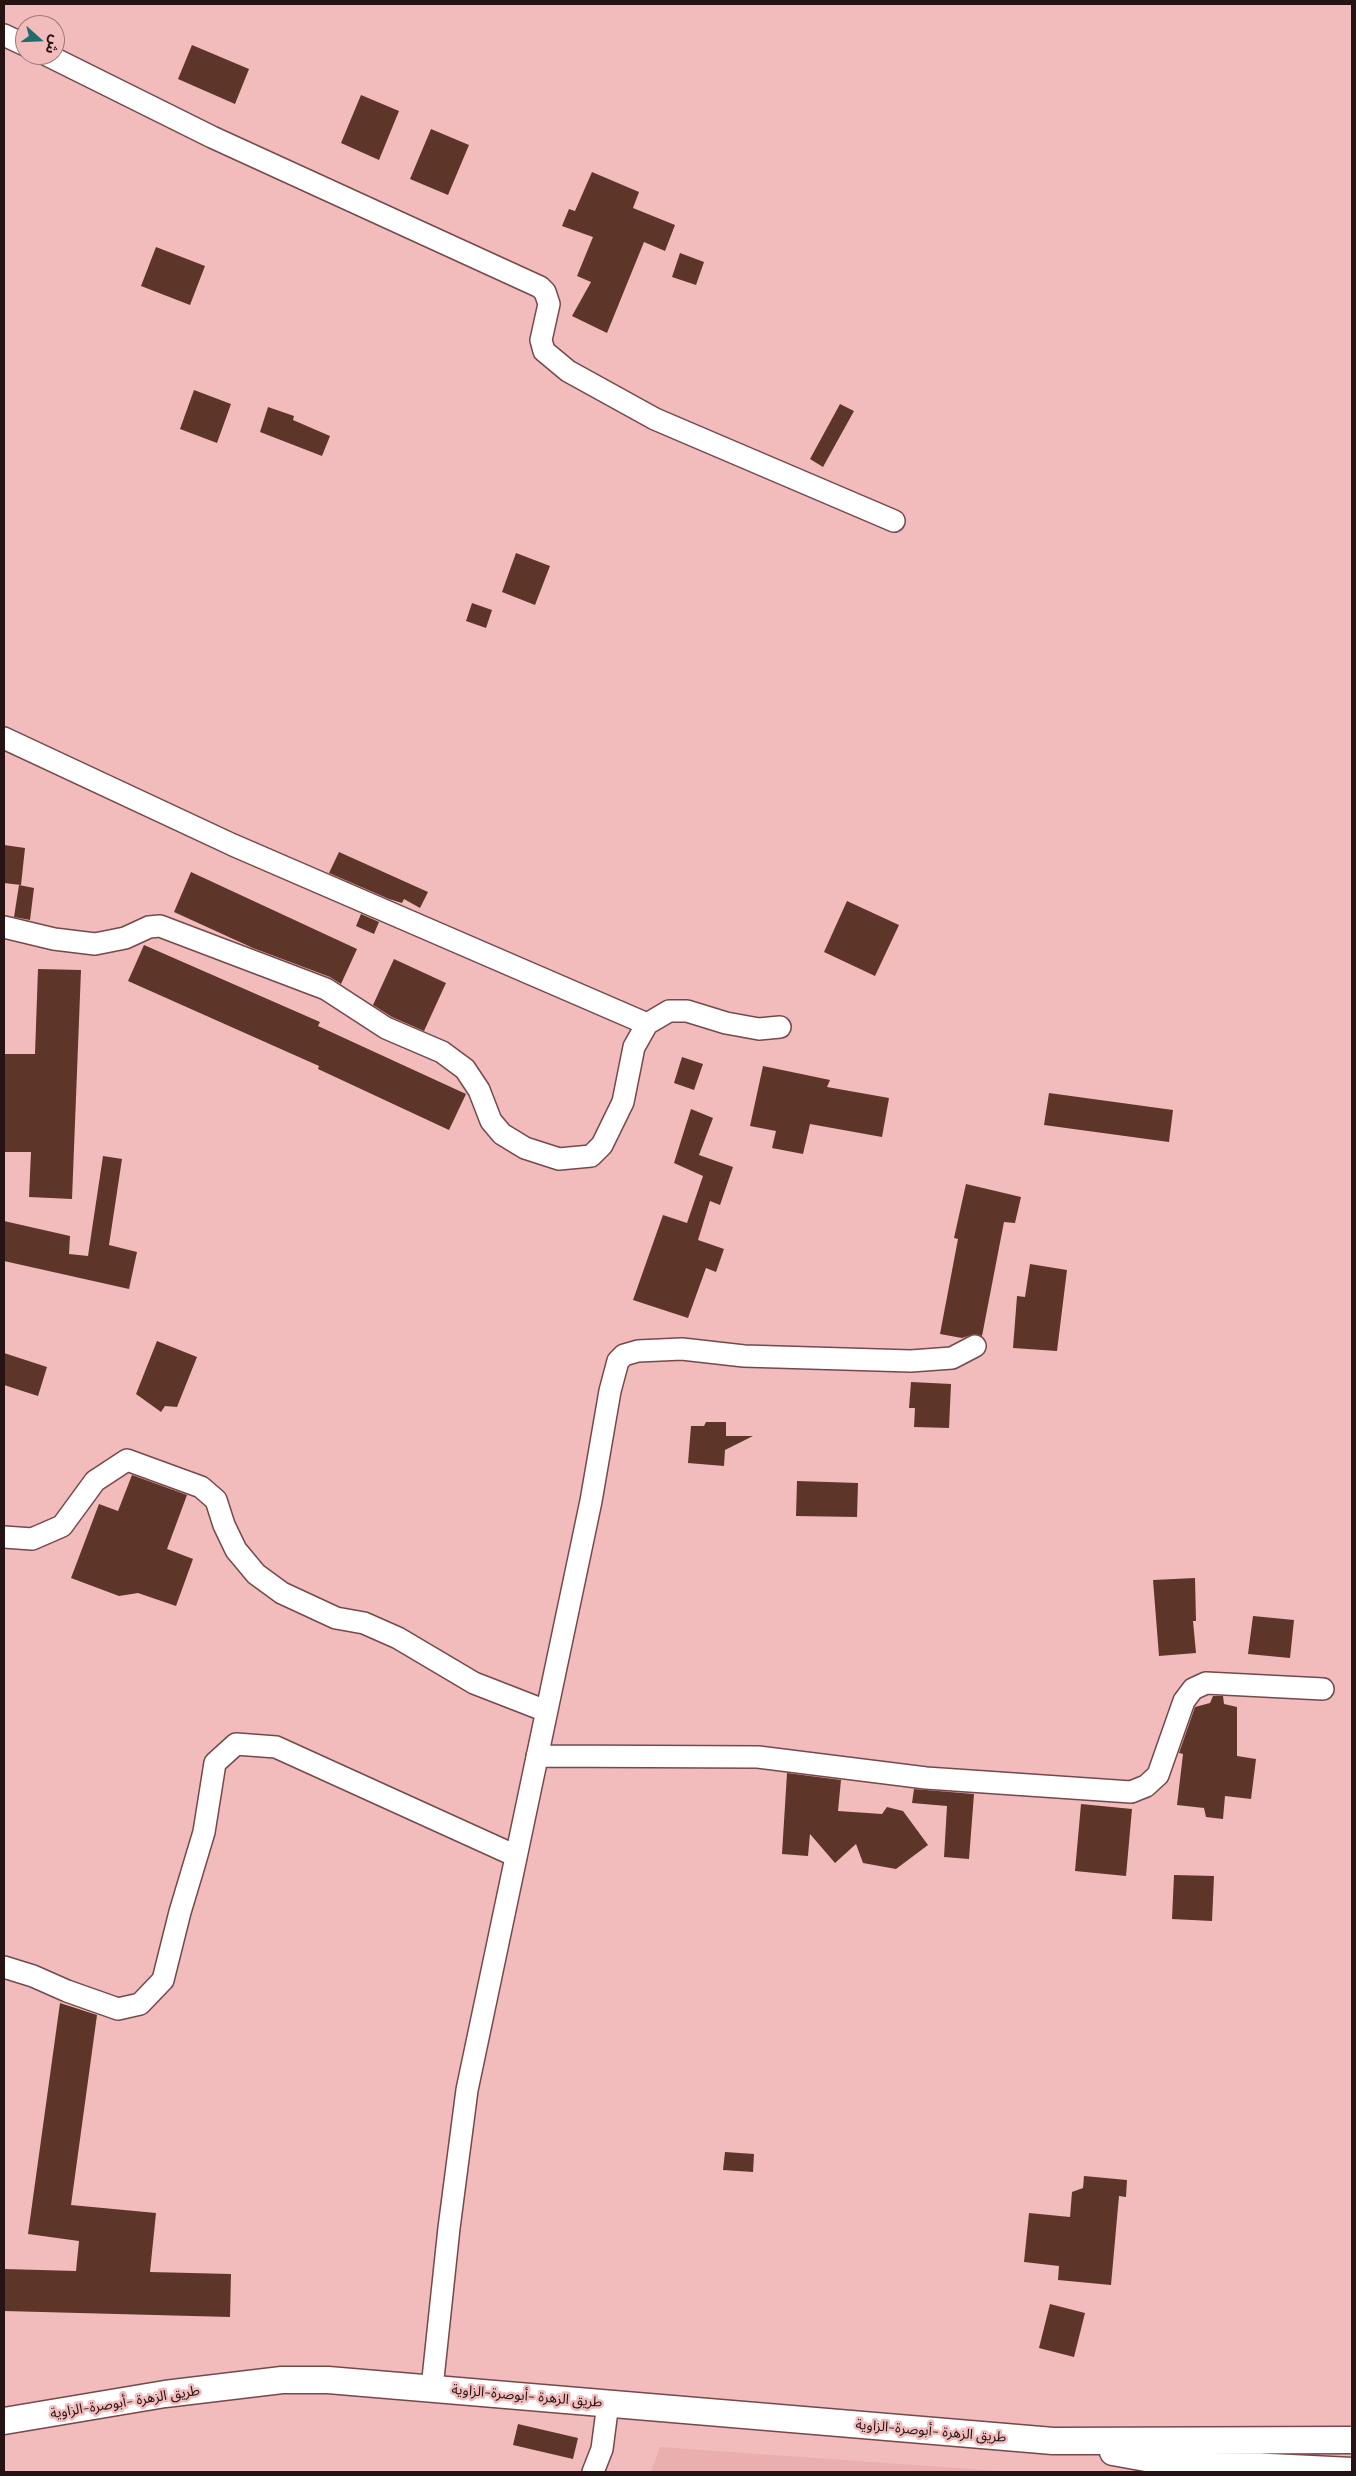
<!DOCTYPE html>
<html>
<head>
<meta charset="utf-8">
<style>
  body { margin:0 }
  #map { position:relative; width:1356px; height:2476px; overflow:hidden; background:#f2bcbc; font-family:"Playfair Display","Noto Sans Arabic",serif }
  canvas { display:block }
  .frame { position:absolute; inset:0; border:5px solid #261314; pointer-events:none }
  .north { position:absolute; left:15px; top:15px; width:50px; height:50px; box-sizing:border-box; background:#f2bcbc; border:1px solid #a07879; border-radius:50%; rotate:110deg; font-size:14px; font-weight:700; line-height:20px; text-align:center; color:#261314 }
  .north::after { content:''; display:block; margin:auto; width:18px; height:22px; background:#1f6c6e; clip-path:polygon(50% 0,100% 100%,50% 72%,0 100%) }
</style>
</head>
<body>
<div id="map">
<canvas width="1356" height="2476"></canvas>
<div class="frame"></div>
<div class="north">ش</div>
</div>
<script>
const context = document.querySelector('canvas').getContext('2d');
context.lineJoin = 'round';
function fillPath(path, color) {
  context.fillStyle = color;
  context.fill(path, 'evenodd');
}
function shape(rows) {
  const path = new Path2D();
  for (const r of rows) {
    path.moveTo(r[0], r[1]);
    for (let i = 2; i < r.length; i += 2) path.lineTo(r[i], r[i + 1]);
  }
  return path;
}
function strokePath(path, color, width, dash) {
  context.strokeStyle = color;
  context.lineWidth = width;
  context.lineCap = dash ? 'butt' : 'round';
  context.setLineDash(dash || []);
  context.stroke(path);
}
function label(font, color, halo, rows, align = 'center') {
  context.font = font + ' "Playfair Display","Noto Sans Arabic",serif';
  context.lineWidth = 5;
  context.setLineDash([]);
  context.textBaseline = 'middle';
  context.strokeStyle = halo;
  context.fillStyle = color;
  for (const [text, x, y, turn = 0] of rows) {
    context.save();
    context.translate(x, y);
    context.rotate((+turn || 0) * Math.PI / 180);
    context.textAlign = isNaN(turn) ? turn : align;
    if (halo) context.strokeText(text, 0, 0);
    context.fillText(text, 0, 0);
    context.restore();
  }
}
fillPath(shape([
  [660,2447,1014,2472,651,2472]
]), '#ebaeaf');
fillPath(shape([
  [192,45,249,69,235,104,178,79],
  [361,95,399,111,379,160,341,143],
  [431,129,469,145,448,195,410,179],
  [592,172,639,192,633,208,675,225,665,251,644,242,607,333,572,316,591,282,577,276,593,237,562,226,569,209,575,211],
  [156,247,205,266,190,305,141,286],
  [680,253,704,262,696,285,672,277],
  [194,390,231,404,217,443,180,429],
  [840,404,854,411,823,467,810,459],
  [268,407,294,416,293,420,330,436,322,456,260,432],
  [516,553,550,566,535,605,502,592],
  [472,603,492,610,486,628,466,621],
  [4,845,25,848,21,885,4,883],
  [339,852,428,892,420,908,404,899,402,903,389,899,329,873],
  [191,872,357,949,341,984,330,977,253,948,174,912],
  [19,885,34,888,30,920,14,917],
  [847,901,899,925,875,976,824,952],
  [361,914,379,922,374,934,356,926],
  [144,945,320,1022,318,1026,466,1094,449,1130,318,1069,319,1066,128,981],
  [394,959,446,983,424,1031,392,1017,373,1005],
  [38,969,81,970,72,1199,29,1197,31,1152,4,1152,4,1054,35,1054],
  [682,1057,703,1064,694,1090,674,1083],
  [763,1066,830,1080,827,1087,889,1098,882,1137,810,1124,803,1154,772,1148,776,1131,750,1126],
  [1049,1093,1173,1110,1169,1142,1044,1125],
  [691,1109,713,1118,699,1155,733,1167,720,1205,710,1201,698,1240,724,1249,716,1272,706,1268,688,1318,633,1300,663,1215,687,1223,703,1176,674,1163],
  [103,1156,122,1159,109,1245,137,1252,129,1289,4,1261,4,1221,70,1236,69,1254,88,1256],
  [966,1184,1021,1197,1015,1223,1004,1222,982,1336,975,1334,962,1338,940,1334,958,1239,954,1238],
  [1030,1264,1067,1270,1057,1351,1013,1348,1017,1296,1025,1297],
  [157,1341,197,1357,177,1407,165,1406,161,1412,136,1394],
  [4,1353,47,1367,38,1396,4,1385],
  [911,1382,951,1384,949,1428,914,1427,915,1408,909,1408],
  [706,1422,726,1422,726,1436,753,1436,725,1450,724,1466,688,1463,691,1426,704,1426],
  [132,1475,187,1495,167,1549,193,1559,176,1606,138,1593,119,1596,71,1578,99,1504,118,1511],
  [797,1481,858,1483,857,1517,796,1516],
  [1195,1578,1196,1621,1193,1621,1196,1653,1159,1656,1153,1580],
  [1253,1616,1294,1620,1290,1658,1248,1654],
  [1213,1696,1223,1696,1224,1704,1237,1707,1237,1756,1256,1759,1251,1799,1225,1796,1223,1819,1206,1817,1204,1808,1177,1805,1183,1754,1179,1753,1195,1707,1210,1703],
  [787,1773,841,1780,838,1811,882,1814,887,1807,903,1811,928,1845,896,1869,863,1863,856,1844,835,1863,810,1834,808,1856,782,1854],
  [914,1789,974,1794,969,1859,944,1857,947,1806,912,1803],
  [1081,1804,1132,1809,1126,1876,1075,1871],
  [1174,1875,1214,1876,1212,1921,1172,1919],
  [60,2003,97,2015,71,2205,156,2213,150,2272,231,2274,230,2317,4,2311,4,2269,76,2271,79,2241,28,2234],
  [725,2152,754,2154,753,2172,723,2170],
  [1084,2176,1127,2180,1126,2197,1119,2196,1111,2285,1058,2280,1059,2266,1024,2262,1029,2213,1070,2217,1072,2192,1083,2188],
  [1050,2304,1085,2313,1074,2357,1039,2348],
  [518,2424,578,2438,573,2459,513,2445]
]), '#5e3529');
const minor = shape([
  [4,35,25,45],
  [47,55,212,137,540,287,545,292,549,304,541,340,544,351,568,371,655,419,894,521],
  [4,738,233,845,647,1024],
  [4,927,54,939,95,944,125,938,149,927,160,926,326,989,386,1028,442,1052,465,1069,479,1090,491,1121,502,1134,525,1148,559,1159,591,1156,602,1145,623,1102,634,1047,647,1024,669,1011,687,1011,726,1023,759,1029,780,1027],
  [4,1537,32,1539,62,1526,95,1481,127,1460,201,1487,216,1500,224,1525,236,1550,256,1574,282,1593,336,1618,364,1623,398,1638,474,1683,546,1711],
  [537,1756,758,1757,926,1778,1131,1792,1146,1786,1158,1775,1184,1701,1193,1689,1206,1683,1323,1689],
  [4,1967,33,1976,67,1991,118,2009,140,2004,163,1980,180,1912,204,1832,215,1763,236,1744,276,1747,516,1856],
  [432,2388,449,2228,467,2090,591,1501,610,1391,618,1361,624,1355,638,1351,682,1349,744,1356,911,1361,952,1358,975,1346],
  [593,2472,602,2449,608,2403]
]);
const major = shape([
  [4,2421,165,2394,282,2380,328,2380,1053,2441,1352,2440],
  [1113,2452,1168,2462,1352,2471]
]);
strokePath(minor, '#764849', 24);
strokePath(major, '#764849', 29);
strokePath(minor, '#fff', 21);
strokePath(major, '#fff', 26);
label('14px', '#261314', '#f2bcbc', [
  ["طريق الزهرة -أبوصرة-الزاوية",527,2396,5],
  ["طريق الزهرة -أبوصرة-الزاوية",125,2402,-9],
  ["طريق الزهرة -أبوصرة-الزاوية",931,2431,5]
]);
</script>
</body>
</html>
